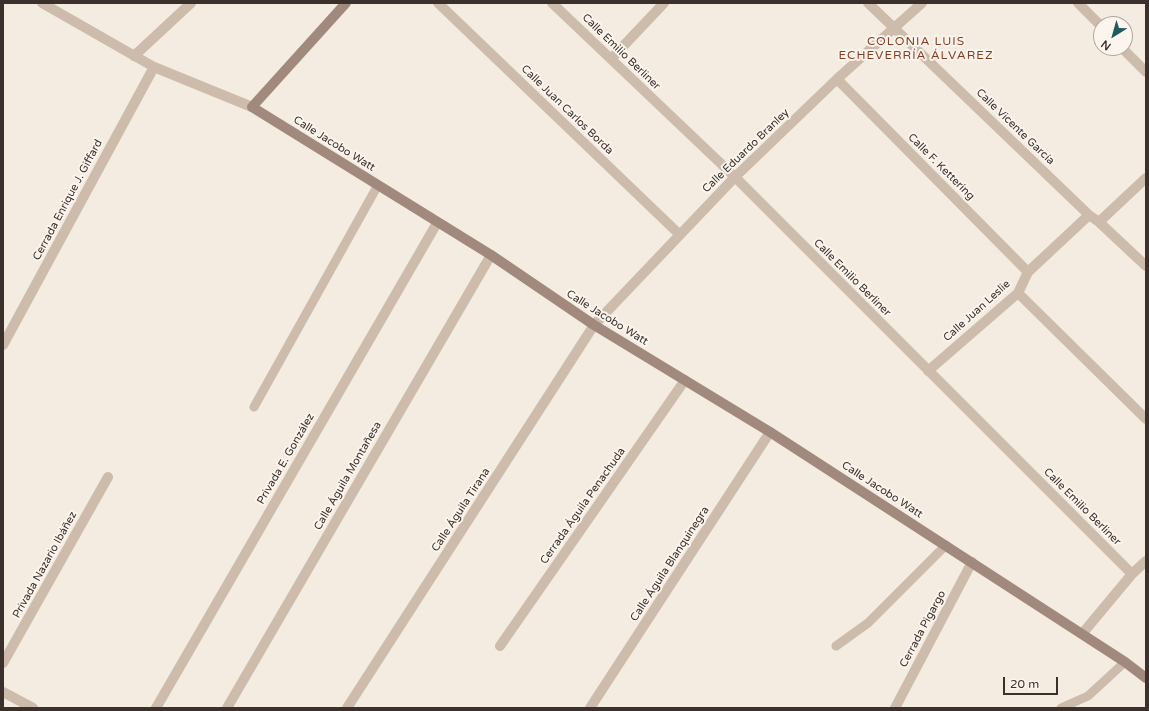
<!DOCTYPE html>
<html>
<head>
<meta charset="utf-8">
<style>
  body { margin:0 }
  #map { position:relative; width:1149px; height:711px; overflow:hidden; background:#f4ebe1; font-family:"Varela Round",sans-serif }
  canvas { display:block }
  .frame { position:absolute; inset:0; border:4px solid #3b302b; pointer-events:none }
  .north { position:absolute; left:1093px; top:16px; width:40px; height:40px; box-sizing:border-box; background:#fbf5ee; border:1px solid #aea6a0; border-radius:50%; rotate:217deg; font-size:11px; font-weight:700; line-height:16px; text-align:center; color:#3b302b }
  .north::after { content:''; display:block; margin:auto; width:14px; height:18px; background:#1f5a5e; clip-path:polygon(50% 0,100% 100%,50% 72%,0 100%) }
  .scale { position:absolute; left:1003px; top:677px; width:55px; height:18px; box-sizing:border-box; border:2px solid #3b302b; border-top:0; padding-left:5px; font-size:12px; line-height:14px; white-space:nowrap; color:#3b302b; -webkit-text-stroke:3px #fbf5ee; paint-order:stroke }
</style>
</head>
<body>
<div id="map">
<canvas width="1149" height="711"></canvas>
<div class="frame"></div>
<div class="north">N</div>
<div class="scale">20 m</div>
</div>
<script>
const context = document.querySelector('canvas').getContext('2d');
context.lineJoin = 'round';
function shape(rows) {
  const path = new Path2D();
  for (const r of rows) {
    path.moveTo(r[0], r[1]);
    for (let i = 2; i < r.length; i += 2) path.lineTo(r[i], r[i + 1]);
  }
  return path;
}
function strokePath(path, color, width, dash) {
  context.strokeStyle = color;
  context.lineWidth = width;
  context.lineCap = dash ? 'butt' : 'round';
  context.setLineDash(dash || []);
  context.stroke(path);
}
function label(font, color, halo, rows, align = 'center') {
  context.font = font + ' "Varela Round",sans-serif';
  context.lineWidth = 4;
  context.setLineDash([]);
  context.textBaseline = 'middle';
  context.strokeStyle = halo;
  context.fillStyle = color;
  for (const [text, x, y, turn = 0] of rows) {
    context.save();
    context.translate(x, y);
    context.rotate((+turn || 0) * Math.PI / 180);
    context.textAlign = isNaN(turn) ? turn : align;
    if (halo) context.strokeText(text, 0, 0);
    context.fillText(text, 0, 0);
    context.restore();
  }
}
strokePath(shape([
  [254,407,378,185],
  [836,646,868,623,946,545],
  [1061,708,1088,696,1125,662]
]), '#cdbbac', 9);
strokePath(shape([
  [42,3,154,67,252,107],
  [438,3,679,234],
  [552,3,735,177,1132,574],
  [868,3,1089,215,1099,222,1146,266],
  [1078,3,1101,26],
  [1122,48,1146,72],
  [134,56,191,3],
  [611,59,664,3],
  [837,79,1028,272],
  [1099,222,1146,178],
  [1018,293,1146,419],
  [3,345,154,67],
  [928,371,1018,293,1028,272,1089,215],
  [1082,634,1132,574,1146,561],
  [500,646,685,380],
  [3,663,108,477],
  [3,692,33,708],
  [156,708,437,223],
  [227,708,491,255],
  [347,708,594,325,735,177,837,79,922,3],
  [590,708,770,432],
  [895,708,972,562]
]), '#cdbbac', 10);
strokePath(shape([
  [346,3,252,107,491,255,594,325,770,432,1125,662,1146,678]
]), '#a18a7d', 10);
label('11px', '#3b302b', '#fbf5ee', [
  ["Calle Emilio Berliner",621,52,44],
  ["Calle Juan Carlos Borda",567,110,44],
  ["Calle Vicente García",1015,127,44],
  ["Calle Jacobo Watt",334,144,32],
  ["Calle Eduardo Branley",746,151,-44],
  ["Calle F. Kettering",941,167,45],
  ["Cerrada Enrique J. Giffard",68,200,-62],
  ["Calle Emilio Berliner",852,278,45],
  ["Calle Juan Leslie",977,311,-42],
  ["Calle Jacobo Watt",607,318,32],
  ["Privada E. González",286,459,-60],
  ["Calle Águila Montañesa",348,476,-60],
  ["Calle Jacobo Watt",882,490,33],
  ["Cerrada Águila Penachuda",583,506,-55],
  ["Calle Emilio Berliner",1082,507,45],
  ["Calle Águila Tirana",461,510,-57],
  ["Calle Águila Blanquinegra",670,564,-57],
  ["Privada Nazario Ibáñez",45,565,-61],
  ["Cerrada Pigargo",923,629,-62]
]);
context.letterSpacing = '1px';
label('12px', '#8c3b22', '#fbf5ee', [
  ["COLONIA LUIS",916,42],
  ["ECHEVERRÍA ÁLVAREZ",916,56]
]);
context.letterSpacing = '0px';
</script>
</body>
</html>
